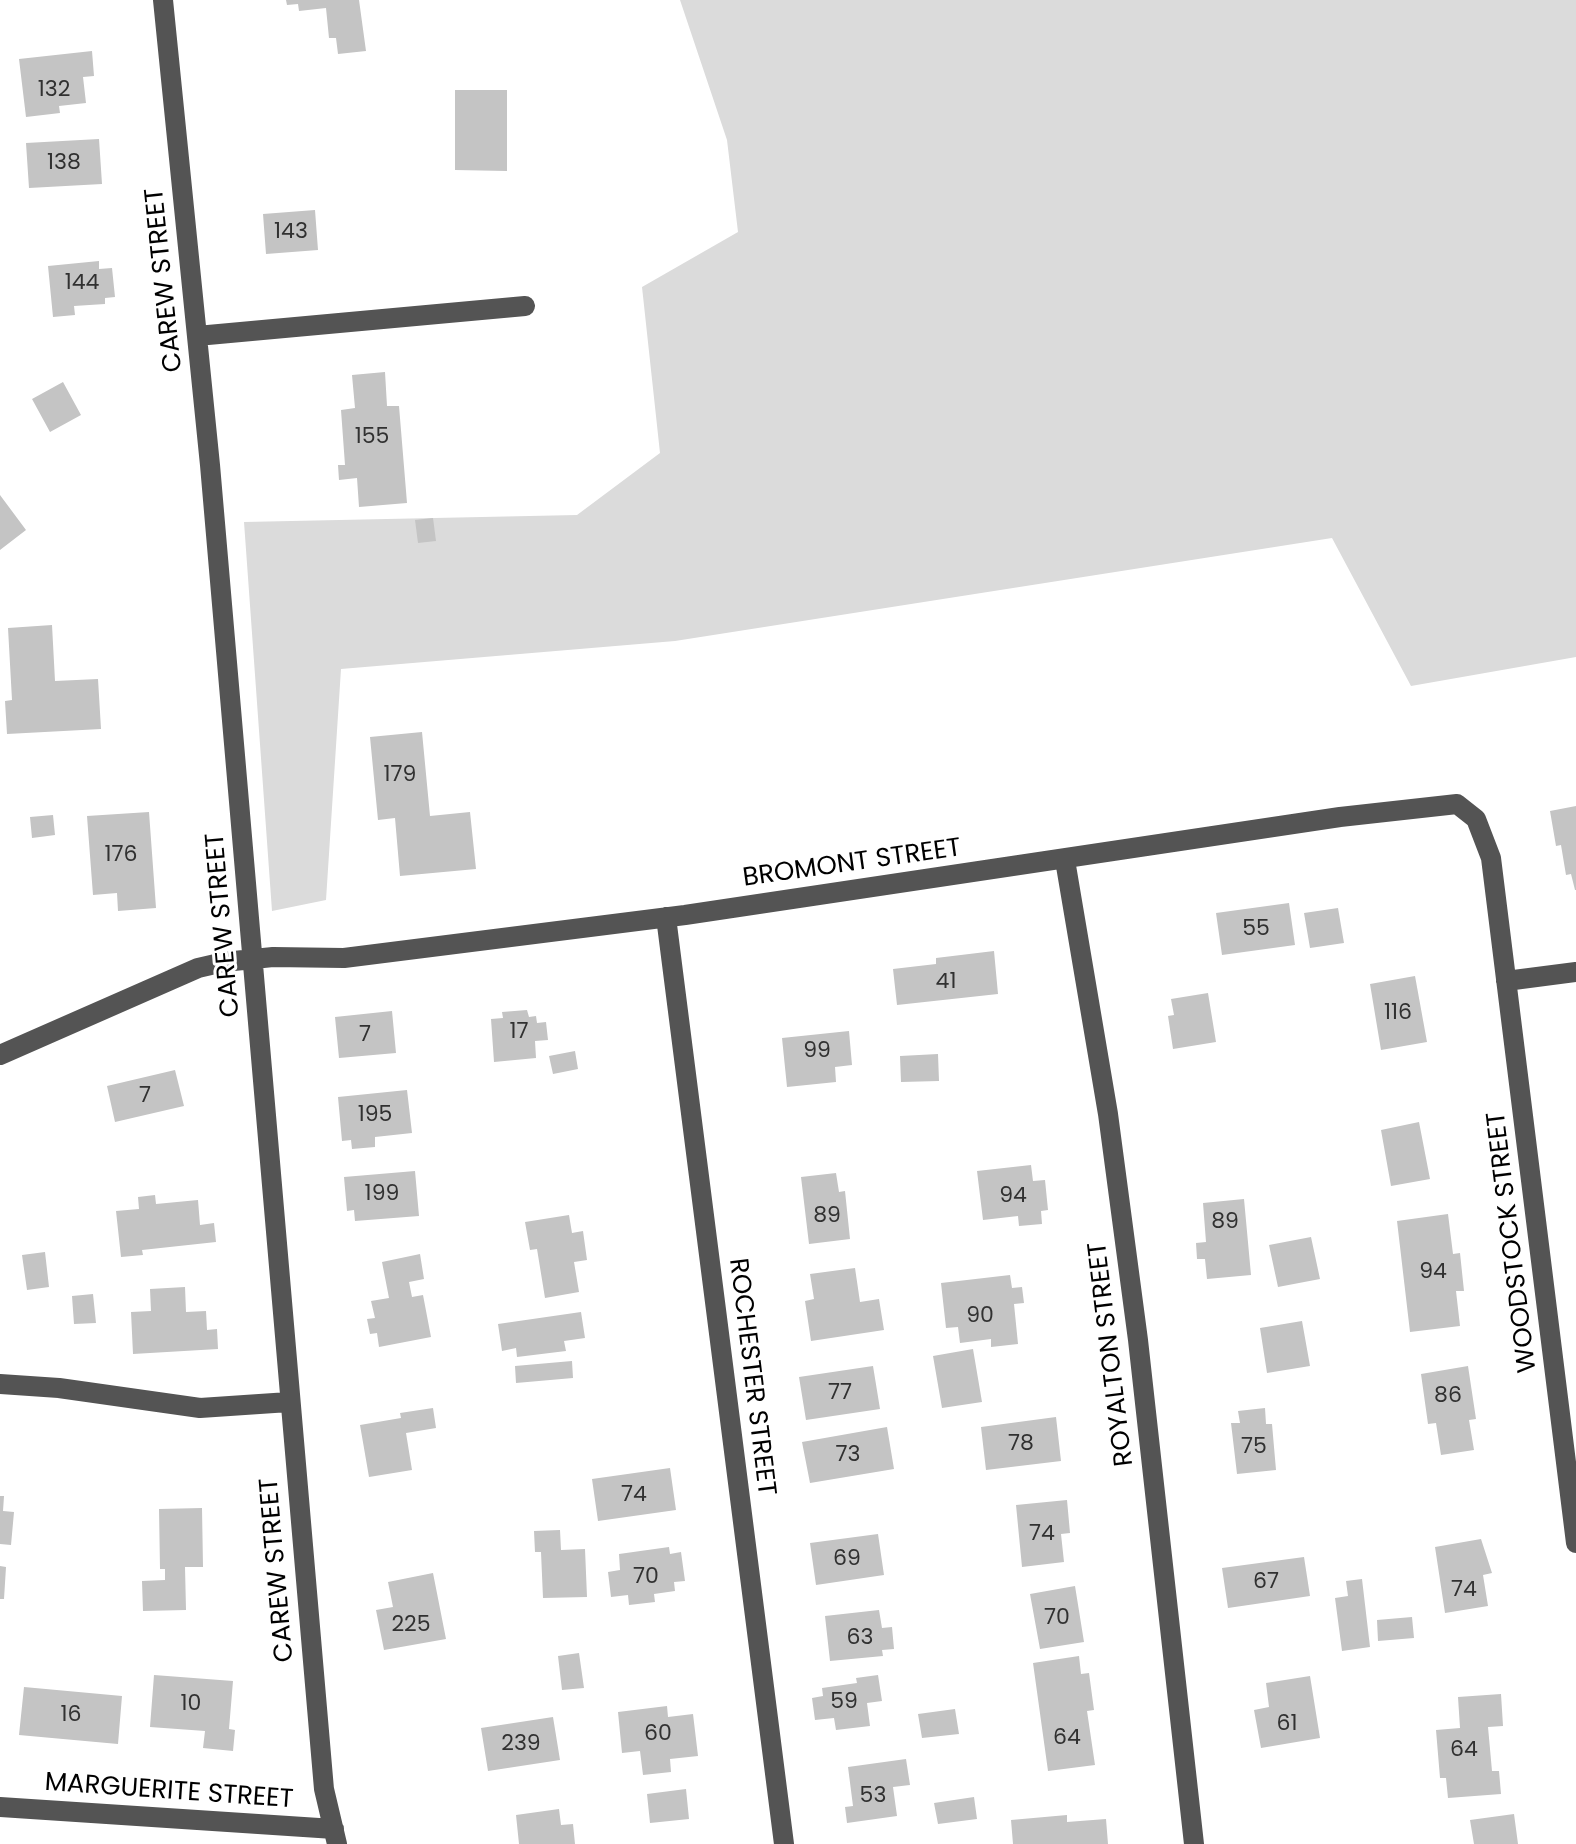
<!DOCTYPE html>
<html>
<head>
<meta charset="utf-8">
<style>
  body { margin:0 }
  canvas { display:block; background:#fff }
</style>
</head>
<body>
<canvas width="1576" height="1844"></canvas>
<script>
const context = document.querySelector('canvas').getContext('2d');
context.lineJoin = 'round';
function fillPath(path, color) {
  context.fillStyle = color;
  context.fill(path, 'evenodd');
}
function shape(rows) {
  const path = new Path2D();
  for (const r of rows) {
    path.moveTo(r[0], r[1]);
    for (let i = 2; i < r.length; i += 2) path.lineTo(r[i], r[i + 1]);
  }
  return path;
}
function strokePath(path, color, width, dash) {
  context.strokeStyle = color;
  context.lineWidth = width;
  context.lineCap = dash ? 'butt' : 'round';
  context.setLineDash(dash || []);
  context.stroke(path);
}
function label(font, color, halo, rows, align = 'center') {
  context.font = font + ' Poppins,sans-serif';
  context.lineWidth = 6;
  context.setLineDash([]);
  context.textBaseline = 'middle';
  context.strokeStyle = halo;
  context.fillStyle = color;
  for (const [text, x, y, turn = 0] of rows) {
    context.save();
    context.translate(x, y);
    context.rotate((+turn || 0) * Math.PI / 180);
    context.textAlign = isNaN(turn) ? turn : align;
    if (halo) context.strokeText(text, 0, 0);
    context.fillText(text, 0, 0);
    context.restore();
  }
}
fillPath(shape([
  [680,0,1576,0,1576,657,1411,686,1332,538,675,641,341,669,326,900,272,911,244,522,577,515,660,453,642,287,738,232,727,140]
]), '#dbdbdb');
fillPath(shape([
  [286,0,359,0,366,51,338,54,336,38,329,38,326,8,299,11,298,4,287,5],
  [92,51,94,76,83,77,86,103,59,106,60,113,26,117,19,59],
  [455,90,507,90,507,171,455,170],
  [99,139,102,184,29,188,26,143],
  [315,210,318,250,266,254,263,214],
  [99,261,99,269,112,268,115,297,105,298,105,304,74,306,75,315,53,317,48,266],
  [385,372,387,406,399,406,407,503,359,507,357,478,339,480,338,465,345,465,341,410,355,408,352,375],
  [63,382,81,415,50,432,32,399],
  [0,495,26,530,0,550],
  [433,518,436,541,418,543,415,520],
  [52,625,55,681,98,679,101,729,7,734,5,701,12,700,8,628],
  [422,732,430,816,470,812,476,869,400,876,395,818,378,820,370,737],
  [1576,806,1576,890,1575,890,1571,874,1566,875,1561,845,1556,846,1550,811],
  [149,812,156,908,118,911,117,893,93,895,87,816],
  [53,815,55,835,32,838,30,817],
  [1289,903,1295,945,1222,955,1216,913],
  [1338,908,1344,943,1310,948,1304,913],
  [994,951,998,994,897,1005,893,969,936,964,936,958],
  [1415,976,1427,1042,1381,1050,1370,984],
  [1208,993,1216,1042,1173,1049,1168,1016,1174,1015,1171,999],
  [527,1010,529,1017,536,1016,537,1023,546,1022,548,1040,535,1041,536,1058,494,1062,491,1019,503,1018,502,1012],
  [392,1011,396,1053,339,1058,335,1017],
  [849,1031,852,1065,835,1067,836,1082,787,1087,782,1038],
  [575,1051,578,1069,553,1074,549,1056],
  [938,1054,939,1081,901,1082,900,1056],
  [175,1070,184,1106,115,1122,107,1086],
  [407,1090,412,1133,375,1137,375,1147,352,1149,351,1140,342,1141,338,1097],
  [1419,1122,1430,1179,1391,1186,1381,1130],
  [1031,1165,1033,1181,1045,1180,1048,1210,1041,1211,1042,1224,1019,1226,1018,1216,983,1220,977,1171],
  [415,1171,419,1216,355,1221,354,1210,347,1211,344,1177],
  [836,1173,839,1192,845,1191,850,1239,809,1244,801,1177],
  [155,1195,156,1204,198,1200,200,1225,214,1223,216,1242,142,1250,143,1255,121,1257,116,1211,139,1209,138,1197],
  [1244,1199,1251,1275,1207,1279,1205,1259,1197,1259,1196,1243,1206,1242,1203,1203],
  [1448,1214,1453,1254,1460,1253,1464,1291,1456,1291,1460,1326,1410,1332,1397,1221],
  [569,1215,572,1233,583,1231,587,1260,574,1262,579,1292,545,1298,537,1249,530,1250,525,1222],
  [1311,1237,1320,1279,1278,1287,1269,1245],
  [45,1252,49,1287,27,1290,22,1255],
  [420,1254,424,1279,409,1282,412,1297,423,1295,431,1337,379,1347,377,1333,370,1334,367,1319,375,1318,371,1301,389,1298,382,1262],
  [855,1268,860,1302,879,1299,884,1330,811,1341,805,1301,814,1299,810,1274],
  [1010,1275,1012,1288,1022,1287,1024,1303,1014,1304,1018,1344,991,1347,991,1339,960,1343,958,1327,946,1328,941,1283],
  [185,1287,186,1312,206,1311,207,1330,217,1329,218,1349,133,1354,131,1312,151,1311,150,1289],
  [93,1294,96,1323,74,1324,72,1296],
  [581,1312,585,1338,564,1341,566,1351,517,1357,516,1348,502,1351,498,1324],
  [1302,1321,1310,1366,1267,1373,1260,1328],
  [973,1349,982,1402,942,1408,933,1356],
  [572,1361,573,1378,516,1383,515,1366],
  [873,1366,880,1409,806,1420,799,1377],
  [1468,1366,1476,1419,1469,1420,1474,1450,1441,1455,1436,1423,1428,1424,1421,1374],
  [433,1408,436,1428,406,1433,412,1470,369,1477,360,1425,401,1418,400,1413],
  [1265,1408,1266,1424,1272,1424,1276,1470,1237,1474,1231,1423,1240,1423,1238,1411],
  [1056,1417,1061,1461,986,1470,981,1427],
  [887,1427,894,1469,810,1483,802,1442],
  [670,1468,676,1510,598,1521,592,1479],
  [0,1496,4,1496,3,1511,14,1512,11,1545,0,1544],
  [1067,1500,1070,1533,1061,1534,1064,1562,1022,1567,1016,1505],
  [202,1508,203,1567,185,1567,186,1610,143,1611,142,1581,165,1580,165,1569,160,1569,159,1509],
  [560,1530,561,1550,585,1549,587,1597,543,1598,541,1552,535,1552,534,1531],
  [878,1534,884,1575,816,1585,810,1543],
  [1481,1539,1492,1573,1483,1575,1488,1606,1445,1613,1435,1547],
  [669,1547,670,1554,681,1552,685,1581,674,1582,675,1591,654,1594,655,1602,629,1605,628,1595,611,1597,608,1572,620,1570,619,1554],
  [1304,1557,1310,1596,1228,1608,1222,1568],
  [0,1566,6,1567,4,1599,0,1599],
  [433,1573,446,1639,384,1650,376,1610,393,1607,388,1582],
  [1362,1579,1370,1647,1342,1651,1335,1598,1348,1596,1346,1581],
  [1075,1586,1084,1642,1040,1649,1030,1594],
  [879,1610,882,1628,892,1627,894,1649,882,1650,883,1656,830,1661,825,1616],
  [1412,1617,1414,1638,1378,1641,1377,1620],
  [579,1653,584,1688,562,1690,558,1656],
  [1079,1656,1081,1674,1089,1673,1094,1710,1087,1711,1095,1765,1048,1771,1033,1663],
  [154,1675,233,1681,229,1729,235,1730,233,1751,203,1748,205,1731,150,1727],
  [878,1675,882,1701,867,1703,870,1726,836,1730,834,1718,815,1720,812,1698,823,1696,822,1688,857,1683,856,1678],
  [1310,1676,1320,1738,1261,1748,1254,1710,1269,1707,1266,1683],
  [24,1687,122,1696,118,1744,19,1735],
  [1501,1694,1503,1726,1488,1727,1492,1771,1499,1771,1501,1794,1448,1798,1446,1778,1440,1778,1436,1730,1460,1728,1458,1697],
  [667,1706,668,1717,693,1714,698,1756,670,1759,671,1772,643,1775,640,1751,622,1753,618,1712],
  [955,1709,959,1734,922,1738,918,1714],
  [553,1717,560,1760,488,1771,481,1728],
  [906,1759,910,1785,893,1787,897,1816,847,1823,845,1807,853,1806,848,1767],
  [686,1789,689,1819,650,1823,647,1794],
  [974,1797,977,1819,938,1824,934,1803],
  [559,1809,561,1825,573,1824,575,1844,519,1844,516,1815],
  [1514,1814,1518,1844,1474,1844,1470,1820],
  [1067,1815,1067,1822,1106,1819,1108,1844,1013,1844,1011,1820]
]), '#c4c4c4');
strokePath(shape([
  [163,0,210,465,324,1789,337,1844],
  [197,336,525,306],
  [1065,860,1108,1114,1138,1340,1194,1844],
  [666,917,784,1844],
  [1506,981,1576,972],
  [0,1055,198,968,224,962,273,957,344,958,685,915,1340,817,1457,804,1476,819,1491,858,1576,1543],
  [0,1384,59,1388,200,1408,289,1402],
  [0,1807,334,1829]
]), '#545454', 20);
label('22px', '#313131', null, [
  ["132",54,90],
  ["138",64,163],
  ["143",291,232],
  ["144",82,283],
  ["155",372,437],
  ["179",400,775],
  ["176",121,855],
  ["55",1256,929],
  ["41",946,982],
  ["116",1398,1013],
  ["17",519,1032],
  ["7",365,1035],
  ["99",817,1051],
  ["7",145,1096],
  ["195",375,1115],
  ["199",382,1194],
  ["94",1013,1196],
  ["89",827,1216],
  ["89",1225,1222],
  ["94",1433,1272],
  ["90",980,1316],
  ["77",840,1393],
  ["86",1448,1396],
  ["78",1021,1444],
  ["75",1254,1447],
  ["73",848,1455],
  ["74",634,1495],
  ["74",1042,1534],
  ["69",847,1559],
  ["70",646,1577],
  ["67",1266,1582],
  ["74",1464,1590],
  ["70",1057,1618],
  ["225",411,1625],
  ["63",860,1638],
  ["59",844,1702],
  ["10",191,1704],
  ["16",71,1715],
  ["61",1287,1724],
  ["60",658,1734],
  ["64",1067,1738],
  ["239",521,1744],
  ["64",1464,1750],
  ["53",873,1796]
]);
label('26px', '#000', '#fff', [
  ["CAREW STREET",165,280,-96],
  ["BROMONT STREET",852,864,-8],
  ["CAREW STREET",224,925,-95],
  ["WOODSTOCK STREET",1513,1242,-97],
  ["ROYALTON STREET",1112,1354,-97],
  ["ROCHESTER STREET",751,1377,83],
  ["CAREW STREET",278,1570,-95],
  ["MARGUERITE STREET",169,1792,4]
]);
</script>
</body>
</html>
